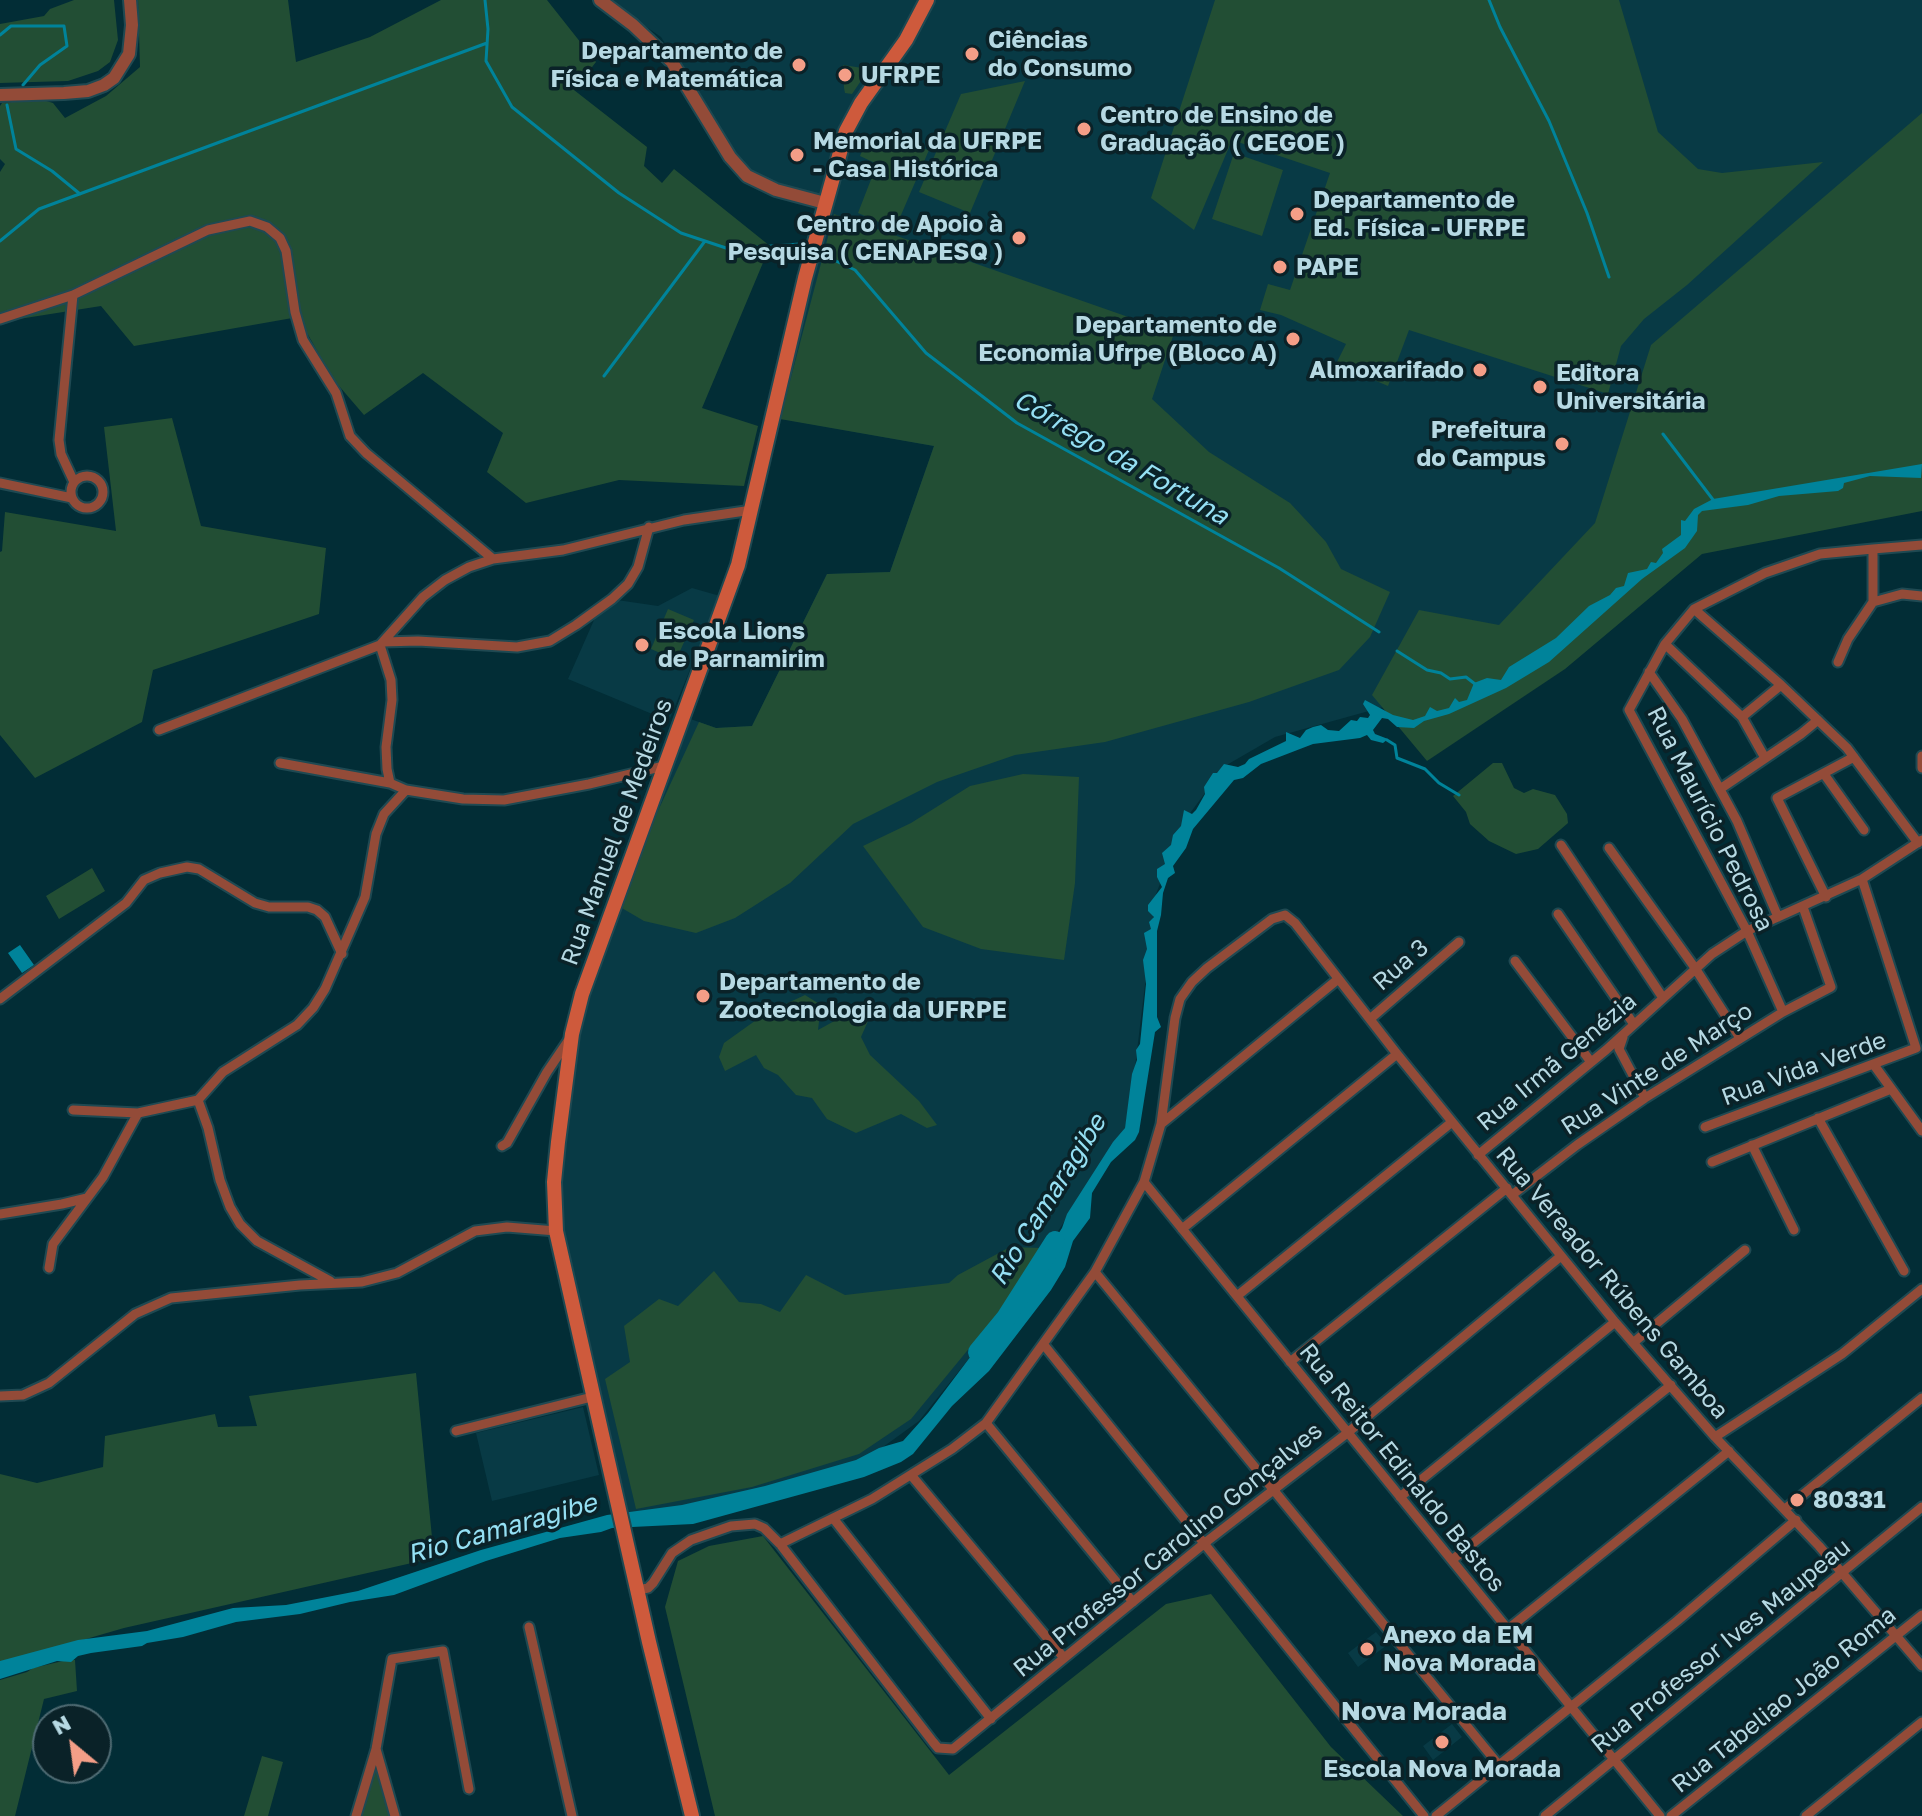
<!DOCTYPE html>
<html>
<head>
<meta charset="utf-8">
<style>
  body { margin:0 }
  #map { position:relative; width:1922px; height:1816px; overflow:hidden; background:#022d36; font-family:"Golos Text",sans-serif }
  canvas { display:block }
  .north { position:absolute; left:32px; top:1704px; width:80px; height:80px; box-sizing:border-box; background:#0a2228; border:2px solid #4f6b73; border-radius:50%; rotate:331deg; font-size:22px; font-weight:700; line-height:32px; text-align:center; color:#b6d9e3 }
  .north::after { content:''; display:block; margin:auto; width:28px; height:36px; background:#f49e87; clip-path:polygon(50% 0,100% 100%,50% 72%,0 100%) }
</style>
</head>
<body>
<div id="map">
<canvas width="1922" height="1816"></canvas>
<div class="north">N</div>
</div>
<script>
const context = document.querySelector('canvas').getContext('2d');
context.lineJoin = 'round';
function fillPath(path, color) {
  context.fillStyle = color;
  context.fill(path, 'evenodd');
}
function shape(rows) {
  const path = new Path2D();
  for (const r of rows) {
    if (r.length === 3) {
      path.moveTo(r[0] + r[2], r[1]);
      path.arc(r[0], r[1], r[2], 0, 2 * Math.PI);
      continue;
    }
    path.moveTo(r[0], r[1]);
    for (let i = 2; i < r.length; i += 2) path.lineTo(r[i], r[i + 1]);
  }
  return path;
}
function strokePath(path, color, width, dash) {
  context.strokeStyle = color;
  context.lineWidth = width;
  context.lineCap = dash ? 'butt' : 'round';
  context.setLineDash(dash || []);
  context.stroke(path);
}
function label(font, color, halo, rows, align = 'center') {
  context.font = font + ' "Golos Text",sans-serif';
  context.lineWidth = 7;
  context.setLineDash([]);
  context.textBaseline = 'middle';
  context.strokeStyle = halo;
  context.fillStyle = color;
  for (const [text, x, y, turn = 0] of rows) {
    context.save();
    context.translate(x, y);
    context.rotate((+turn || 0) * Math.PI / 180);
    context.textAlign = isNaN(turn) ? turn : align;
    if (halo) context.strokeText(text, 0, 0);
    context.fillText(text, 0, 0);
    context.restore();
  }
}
fillPath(shape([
  [607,0,1922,0,1922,461,1736,490,1416,698,1275,737,1225,766,1185,820,1156,894,1133,1084,1125,1128,1003,1316,919,1421,865,1460,757,1494,626,1519,562,1228,558,1142,572,1034,682,716,716,728,752,726,827,574,890,572,934,446,771,417,825,203,748,170,728,144,661,37],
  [692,588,720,596,669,721,568,679,598,611,617,600,658,606],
  [583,1407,599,1475,492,1501,476,1433],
  [1376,1632,1387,1645,1358,1667,1348,1653],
  [1452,1724,1462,1737,1433,1760,1423,1746]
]), '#083a45');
fillPath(shape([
  [74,0,114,0,118,40,110,62,98,71,68,81,0,83,0,24,44,16,50,9],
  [138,0,288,0,296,62,370,37,441,0,547,0,596,62,574,90,647,147,644,166,662,183,674,169,770,246,702,408,758,426,744,486,619,480,526,503,487,472,503,433,423,373,364,415,333,379,298,317,134,346,101,306,0,322,0,172,5,164,0,159,0,106,2,103,40,99,53,103,65,118,106,96,140,67],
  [1215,0,1619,0,1658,132,1698,169,1722,173,1823,162,1687,285,1644,319,1621,346,1608,394,1409,330,1388,386,1336,364,1346,344,1281,315,1260,310,1268,284,1290,290,1330,173,1232,140,1194,230,1151,198],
  [843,65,869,69,852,94,845,93,844,88],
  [1025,81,970,213,919,192,961,94],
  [1922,113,1922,511,1702,554,1565,669,1427,761,1372,695,1419,610,1499,625,1595,523,1651,345],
  [868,135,929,150,895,229,858,213,877,164,860,156],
  [1234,153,1283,170,1262,236,1212,219],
  [834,214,1174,333,1152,399,1209,452,1290,503,1326,542,1341,569,1390,592,1370,637,1339,670,1249,702,1105,742,1015,755,937,782,853,824,790,883,735,918,696,933,644,921,615,904,699,722,716,728,752,726,827,574,890,572,934,446,780,419],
  [172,418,201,526,326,548,319,614,153,670,142,722,35,778,0,735,0,552,2,551,5,512,116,531,104,427],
  [668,609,694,620,676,660,651,649],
  [1493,763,1502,763,1514,788,1524,793,1533,789,1555,795,1567,814,1568,823,1538,849,1516,854,1489,841,1470,824,1466,812,1453,796],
  [1023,774,1079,777,1075,883,1064,960,981,949,923,927,863,846,911,823,970,786],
  [92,868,105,891,59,919,46,896],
  [805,995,821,1005,818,1030,838,1019,848,1005,872,1012,861,1037,870,1055,919,1101,937,1125,927,1128,901,1114,856,1133,827,1119,812,1098,796,1095,778,1075,764,1068,756,1055,725,1071,719,1057,724,1043,766,1013],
  [1010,1247,1042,1248,1013,1295,911,1419,859,1454,752,1487,636,1509,605,1379,630,1362,624,1326,659,1299,678,1306,714,1271,739,1302,761,1304,780,1312,806,1275,845,1295,949,1283,958,1275],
  [416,1373,434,1558,124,1628,0,1664,0,1474,37,1483,103,1467,105,1436,215,1414,218,1427,257,1426,249,1396],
  [763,1536,949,1775,1166,1604,1211,1594,1331,1747,1403,1816,715,1816,665,1607,678,1561,709,1546],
  [67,1660,75,1660,77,1691,44,1699,15,1816,0,1816,0,1680,27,1672,33,1668],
  [262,1756,283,1762,268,1816,244,1816],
  [374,1763,377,1764,390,1816,362,1816]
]), '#224e34');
fillPath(shape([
  [1922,464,1921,478,1870,476,1844,483,1843,488,1838,491,1779,496,1748,505,1702,511,1698,515,1697,531,1685,548,1642,579,1549,662,1506,688,1449,714,1424,721,1414,728,1397,727,1388,719,1382,718,1373,730,1375,734,1388,739,1383,743,1371,740,1367,735,1360,738,1313,744,1261,764,1243,778,1234,780,1193,829,1186,848,1173,866,1175,873,1168,878,1163,893,1161,915,1157,931,1157,1017,1161,1027,1155,1032,1139,1132,1135,1140,1111,1162,1092,1193,1090,1218,1073,1241,1065,1267,1051,1290,989,1371,952,1406,913,1454,901,1462,864,1477,693,1524,612,1528,601,1532,560,1538,486,1561,394,1595,350,1602,300,1614,236,1622,183,1637,147,1643,142,1646,91,1653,78,1656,71,1662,57,1661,0,1679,0,1661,78,1640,147,1631,233,1608,286,1605,358,1591,481,1550,607,1515,682,1505,765,1486,856,1460,879,1448,903,1441,928,1413,983,1340,1024,1306,1040,1280,1045,1264,1041,1261,1062,1228,1067,1214,1113,1142,1125,1128,1132,1074,1137,1060,1136,1050,1140,1044,1146,984,1143,960,1147,949,1144,933,1151,929,1149,922,1154,917,1148,911,1148,905,1162,887,1157,877,1157,869,1165,864,1162,853,1171,845,1173,835,1181,826,1184,810,1192,814,1196,810,1205,794,1204,787,1213,773,1217,773,1224,764,1238,767,1245,764,1249,759,1286,741,1286,732,1300,738,1306,730,1313,727,1321,725,1328,730,1339,731,1351,720,1357,721,1360,717,1368,718,1370,715,1363,704,1365,700,1393,715,1413,720,1425,716,1430,707,1437,711,1449,708,1455,698,1459,702,1467,700,1474,683,1487,678,1501,680,1509,667,1556,638,1589,606,1610,595,1616,588,1624,586,1628,573,1647,569,1651,562,1656,563,1663,553,1662,549,1681,535,1681,520,1685,521,1694,509,1713,499],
  [20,945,34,965,22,973,8,953]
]), '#00839a');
strokePath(shape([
  [485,0,488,29,486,61,512,107,619,193,681,233,729,249,800,244,807,248],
  [1489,0,1500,27,1549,121,1587,213,1609,277],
  [0,35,11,26,64,26,67,46,40,65,23,85],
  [7,105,16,149,52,171,80,194],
  [0,241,39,209,487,43],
  [817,252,855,270,926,353,1017,423,1279,568,1379,632],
  [604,376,705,241],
  [1663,434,1714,501],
  [1397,651,1427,670,1441,673,1450,679,1466,677,1475,684],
  [1387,740,1395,745,1397,758,1425,769,1439,783,1459,795]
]), '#00839a', 3);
strokePath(shape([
  [978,1352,1006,1318,1055,1241]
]), '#00839a', 20);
const minor = shape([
  [73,295,59,440,61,454,74,482],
  [0,319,73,295,208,230,250,221,267,227,280,238,286,251,295,312,303,340,336,393,350,436,366,453,493,559],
  [87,492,16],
  [0,483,72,498],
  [1873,549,1922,545],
  [1694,609,1781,685,1847,748,1918,843],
  [383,642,418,641,517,647,550,641,576,625,612,599,628,584,638,567,649,527],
  [1665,644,1742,717,1781,685],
  [380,645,391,680,392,700,386,747,387,769,390,783,406,790,463,799,504,800,589,784,664,766],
  [1838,662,1848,639,1873,602,1902,594,1922,596],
  [1649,672,1682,719,1737,821,1778,917],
  [1742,717,1765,758],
  [159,730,380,645,423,597,445,580,469,567,493,559,563,550,684,520,752,510],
  [1922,756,1922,768],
  [280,763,390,783],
  [1824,774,1864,830],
  [1720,789,1801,734,1818,720],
  [1561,845,1663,998],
  [1609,848,1695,968,1740,1038],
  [1826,897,1777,798,1854,757],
  [1558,914,1633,1023],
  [1515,961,1591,1062],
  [0,999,126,903,144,880,160,873,187,867,199,869,255,903,269,907,308,907,317,910,325,917,342,954],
  [1783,1012,1747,931,1629,710,1665,644,1694,609,1765,573,1820,554,1873,549,1873,602],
  [1370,1019,1459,942],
  [1623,1037,1619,1049,1645,1098],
  [1874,1065,1922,1131],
  [198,1100,223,1072,297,1025,313,1008,325,989,365,897,376,834,384,814,406,790],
  [198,1100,208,1128,220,1180,230,1207,240,1224,257,1241,330,1281],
  [73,1110,138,1113,198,1100],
  [1818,1118,1904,1271],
  [1161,1124,1337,980],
  [1705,1127,1916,1048,1862,879],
  [1752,1145,1794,1230],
  [502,1146,507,1143,547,1072,570,1038],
  [1478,1155,1606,1050,1712,954,1747,931,1862,879,1922,840],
  [1712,1162,1891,1089],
  [1144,1182,1660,1816],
  [1512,1195,1577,1145,1645,1098,1783,1012,1831,987,1803,907],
  [0,1214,62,1204,87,1198],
  [1182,1229,1397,1054],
  [49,1268,53,1244,103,1177,138,1113],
  [1095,1272,1498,1764],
  [1237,1296,1452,1122],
  [1633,1343,1745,1250],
  [1044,1345,1424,1816],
  [1290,1362,1507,1188],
  [0,1396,23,1395,49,1383,135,1314,171,1298,300,1285,362,1282,397,1273,475,1231,507,1227,556,1231],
  [986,1423,1133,1602],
  [456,1431,592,1397],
  [1715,1437,1842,1354,1922,1289],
  [911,1475,1064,1658],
  [1400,1497,1615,1322],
  [1785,1509,1922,1398],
  [833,1518,991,1719],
  [780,1544,872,1499,952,1449,986,1423,1095,1272,1144,1182,1161,1124,1175,1018,1180,999,1192,982,1207,968,1272,919,1285,915,1295,923,1397,1054,1615,1322,1715,1437,1819,1546,1922,1666],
  [1452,1560,1671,1385],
  [638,1590,648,1588,653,1583,672,1553,691,1540,731,1526,755,1524,764,1528,780,1544,933,1742,938,1748,953,1749,1206,1542,1346,1434,1561,1256],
  [529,1627,572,1816],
  [1508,1629,1729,1451],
  [376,1749,395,1816],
  [356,1816,376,1749,392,1659,443,1651,469,1789],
  [1436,1816,1677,1621,1796,1520],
  [1545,1816,1922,1507],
  [1671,1816,1922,1615],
  [1806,1816,1922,1722]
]);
const tertiary = shape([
  [600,0,633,25,672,62,730,157,747,176,776,190,825,203],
  [0,95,64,93,88,91,104,85,114,78,129,54,132,25,130,0]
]);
const secondary = shape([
  [692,1816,649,1642,556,1231,554,1182,558,1142,572,1034,582,994,738,565,805,278,846,131,861,103,906,40,927,0]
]);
strokePath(minor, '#1f4952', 13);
strokePath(tertiary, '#1f4952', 16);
strokePath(secondary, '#1f4952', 18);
strokePath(minor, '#934b38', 9);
strokePath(tertiary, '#934b38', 12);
strokePath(secondary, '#ce5a3c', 14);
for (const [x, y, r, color] of [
  [972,54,8,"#f49e87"],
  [799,65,8,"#f49e87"],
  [845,75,8,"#f49e87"],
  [1084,129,8,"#f49e87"],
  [797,155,8,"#f49e87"],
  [1297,214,8,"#f49e87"],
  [1019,238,8,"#f49e87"],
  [1280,267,8,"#f49e87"],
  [1293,339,8,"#f49e87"],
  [1480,370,8,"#f49e87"],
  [1540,387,8,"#f49e87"],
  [1562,444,8,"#f49e87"],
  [642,645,8,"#f49e87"],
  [703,996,8,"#f49e87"],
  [1797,1500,8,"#f49e87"],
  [1367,1649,8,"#f49e87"],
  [1442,1742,8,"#f49e87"]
]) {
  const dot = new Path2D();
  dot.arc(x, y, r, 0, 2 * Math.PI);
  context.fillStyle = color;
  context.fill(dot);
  strokePath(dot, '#0a2228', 3);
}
label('bold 24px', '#b6d9e3', '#0a2228', [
  ["Ciências",988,40],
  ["do Consumo",988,68],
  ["Departamento de",783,51,"right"],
  ["Física e Matemática",783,79,"right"],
  ["UFRPE",861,75],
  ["Centro de Ensino de",1100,115],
  ["Graduação ( CEGOE )",1100,143],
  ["Memorial da UFRPE",813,141],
  ["- Casa Histórica",813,169],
  ["Departamento de",1313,200],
  ["Ed. Física - UFRPE",1313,228],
  ["Centro de Apoio à",1003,224,"right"],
  ["Pesquisa ( CENAPESQ )",1003,252,"right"],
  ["PAPE",1296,267],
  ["Departamento de",1277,325,"right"],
  ["Economia Ufrpe (Bloco A)",1277,353,"right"],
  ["Almoxarifado",1464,370,"right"],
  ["Editora",1556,373],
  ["Universitária",1556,401],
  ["Prefeitura",1546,430,"right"],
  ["do Campus",1546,458,"right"],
  ["Escola Lions",658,631],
  ["de Parnamirim",658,659],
  ["Departamento de",719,982],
  ["Zootecnologia da UFRPE",719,1010],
  ["80331",1813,1500],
  ["Anexo da EM",1383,1635],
  ["Nova Morada",1383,1663],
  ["Escola Nova Morada",1442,1769,"center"]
], 'left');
label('24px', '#b6d9e3', '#0a2228', [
  ["Rua Maurício Pedrosa",1710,819,63],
  ["Rua Manuel de Medeiros",617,832,-70],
  ["Rua 3",1401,965,-41],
  ["Rua Irmã Genézia",1557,1062,-40],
  ["Rua Vinte de Março",1657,1069,-33],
  ["Rua Vida Verde",1804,1069,-20],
  ["Rua Vereador Rúbens Gamboa",1612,1283,50],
  ["Rua Reitor Edinaldo Bastos",1402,1468,51],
  ["Rua Professor Carolino Gonçalves",1168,1550,-39],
  ["Rua Professor Ives Maupeau",1721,1646,-39],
  ["Rua Tabeliao João Roma",1784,1700,-39]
]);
label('italic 26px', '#95e0f4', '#0a2228', [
  ["Córrego da Fortuna",1121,458,30],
  ["Rio Camaragibe",1048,1200,-58],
  ["Rio Camaragibe",502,1529,-16]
]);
label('bold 26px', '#b6d9e3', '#0a2228', [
  ["Nova Morada",1424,1712]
]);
</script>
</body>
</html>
